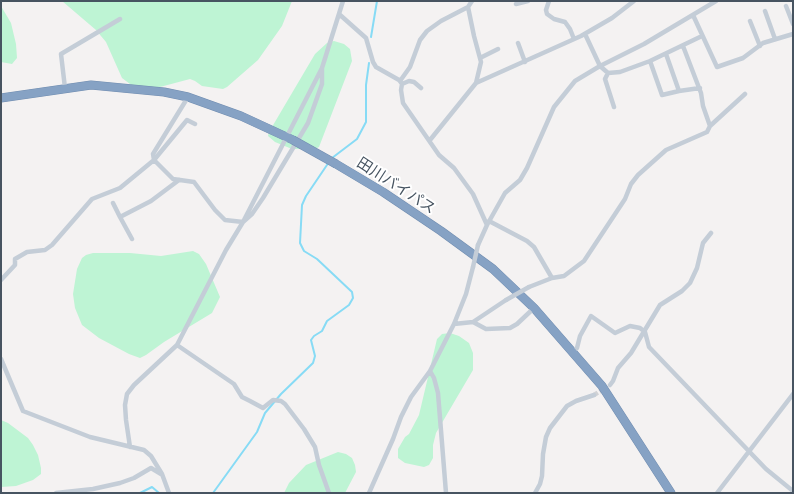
<!DOCTYPE html>
<html>
<head>
<meta charset="utf-8">
<style>
  body { margin:0 }
  #map { position:relative; width:794px; height:494px; overflow:hidden; background:#f4f2f2; font-family:Quicksand,sans-serif }
  canvas { display:block }
  .frame { position:absolute; inset:0; border:2px solid #475461; pointer-events:none }
</style>
</head>
<body>
<div id="map">
<canvas width="794" height="494"></canvas>
<div class="frame"></div>
</div>
<script>
const context = document.querySelector('canvas').getContext('2d');
context.lineJoin = 'round';
function fillPath(path, color) {
  context.fillStyle = color;
  context.fill(path, 'evenodd');
}
function shape(rows) {
  const path = new Path2D();
  for (const r of rows) {
    path.moveTo(r[0], r[1]);
    for (let i = 2; i < r.length; i += 2) path.lineTo(r[i], r[i + 1]);
  }
  return path;
}
function strokePath(path, color, width, dash) {
  context.strokeStyle = color;
  context.lineWidth = width;
  context.lineCap = dash ? 'butt' : 'round';
  context.setLineDash(dash || []);
  context.stroke(path);
}
function label(font, color, halo, rows, align = 'center') {
  context.font = font + ' Quicksand,"Noto Sans JP",sans-serif';
  context.lineWidth = 4;
  context.setLineDash([]);
  context.textBaseline = 'middle';
  context.strokeStyle = halo;
  context.fillStyle = color;
  for (const [text, x, y, turn = 0] of rows) {
    context.save();
    context.translate(x, y);
    context.rotate((+turn || 0) * Math.PI / 180);
    context.textAlign = isNaN(turn) ? turn : align;
    if (halo) context.strokeText(text, 0, 0);
    context.fillText(text, 0, 0);
    context.restore();
  }
}
fillPath(shape([
  [62,1,292,1,282,26,258,60,227,87,223,89,202,86,195,81,190,79,160,87,145,89,134,87,122,78,106,42,96,30],
  [1,6,11,23,16,44,17,58,12,64,1,62],
  [334,41,344,44,350,49,352,61,319,147,315,149,292,149,275,142,268,136,269,132,315,54,327,43],
  [193,251,199,254,206,264,220,297,212,313,164,342,146,355,140,358,129,354,99,338,82,325,75,308,73,294,77,269,82,258,86,255,93,253,130,253,161,256],
  [450,333,459,336,469,343,473,353,473,370,436,433,433,445,433,458,429,465,424,467,405,463,398,458,398,449,405,437,409,434,419,415,437,339,442,334],
  [1,420,8,423,28,438,33,445,38,455,41,468,41,474,33,480,16,486,1,487],
  [338,452,346,454,352,458,355,465,356,472,345,493,284,493,289,483,306,465]
]), '#bef4d4');
strokePath(shape([
  [371,37,377,1],
  [332,158,357,139,366,122,366,85,369,63],
  [140,493,152,487,159,493],
  [213,493,257,432,265,413,281,394,313,363,315,356,311,340,314,336,322,331,327,321,349,305,353,298,352,292,317,259,304,251,300,243,302,205,306,196,329,162]
]), '#87dbf5', 2);
strokePath(shape([
  [594,395,605,388]
]), '#d1d2d5', 4.5, [4.5, 2]);
const highway = shape([
  [1,98,91,85,164,92,188,97,241,116,293,140],
  [336,164,383,192,441,231,493,269,534,308,602,386,671,493]
]);
strokePath(highway, '#718db0', 9);
strokePath(shape([
  [549,1,546,10,547,14,554,19,565,22,570,29,574,39],
  [516,4,528,1],
  [786,6,793,24],
  [765,11,775,39],
  [339,14,366,38,373,62,376,67,399,80,402,84,401,90,403,103,439,155,454,168,473,194,487,225],
  [693,15,717,67,743,58,763,43,793,34],
  [750,21,760,46],
  [585,34,600,66,608,73,620,72,650,61,702,36],
  [518,43,525,62],
  [683,46,701,93,703,106,710,126],
  [666,54,679,91,700,88],
  [480,58,498,49],
  [650,61,662,95,679,91],
  [608,73,605,79,614,107],
  [400,81,410,67,420,40,427,31,441,21,468,7],
  [476,83,581,36,612,18,634,1],
  [402,84,409,81,414,82,421,88],
  [65,88,61,54,120,19],
  [188,97,153,154,154,160,173,179,194,182,215,210,225,220,243,222,252,214,263,198,308,123,322,84,322,68,343,1],
  [430,140,476,83,481,62,474,36,468,7,472,1],
  [113,203,120,217],
  [489,221,527,241,534,247,552,278],
  [132,239,120,217,151,201,179,180],
  [478,245,487,225,505,193,520,180,527,168,554,107,575,81,600,66,644,44,716,1],
  [1,280,15,265,15,259,27,252,45,250,52,245,92,199,120,188,154,160,187,120,195,124],
  [529,287,552,278,564,276,584,261,625,199,631,184,638,175,666,150,707,132,710,126,745,94],
  [473,322,486,329,510,328,517,324,534,308],
  [454,324,473,322,506,300],
  [177,345,234,384,242,397,250,401,263,408,273,400,281,401,285,404,304,429,315,447,319,465,329,493],
  [572,352,577,348,580,336,591,316,615,333,630,326,640,328,645,332,649,347,766,469,793,491],
  [1,359,23,411,90,437,144,450,151,456,162,474,169,493],
  [430,371,434,378,438,393,446,493],
  [610,385,613,381,618,368,631,353,660,305,682,291,690,283,697,268,703,243,711,233],
  [130,447,126,420,125,405,127,394,134,385,177,345,226,250,243,222,322,68],
  [56,493,93,489,120,483,134,478,151,468,161,474],
  [369,493,393,439,401,417,411,397,430,371,454,324,466,294,473,267],
  [535,493,540,484,542,476,543,454,546,437,550,428,567,406,576,401,594,395],
  [717,493,793,394]
]), '#c4cdd7', 4.5);
strokePath(highway, '#86a2c4', 8);
const highwayBridge = shape([
  [293,140,336,164]
]);
strokePath(highwayBridge, '#718db0', 9, []);
strokePath(shape([
  [473,267,478,245],
  [506,300,529,287]
]), '#c4cdd7', 4.5);
strokePath(highwayBridge, '#86a2c4', 8);
label('15px', '#475461', '#fff', [
  ["田川バイパス",396,186,33]
]);
</script>
</body>
</html>
